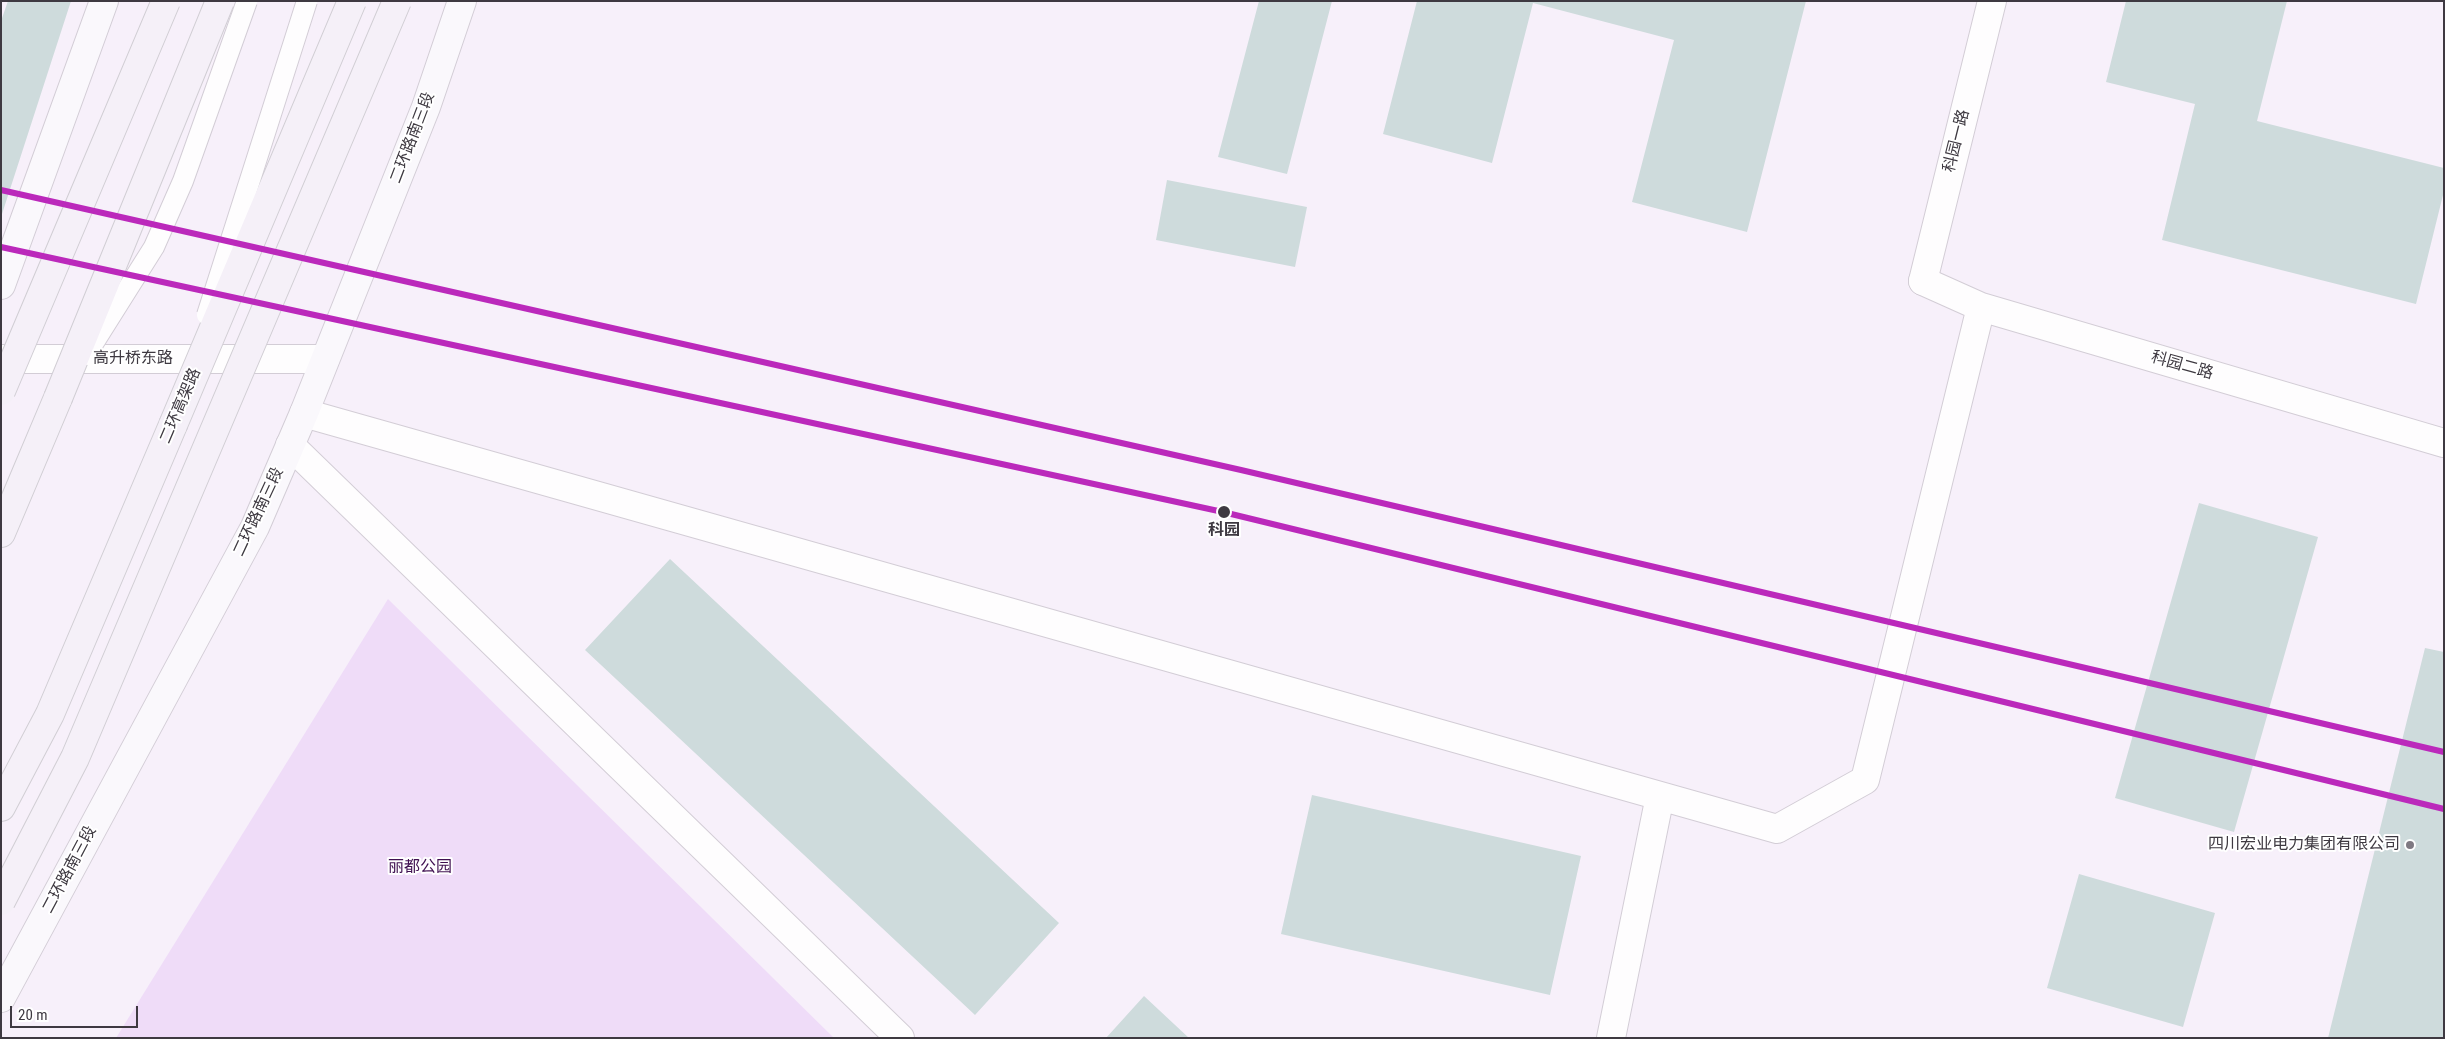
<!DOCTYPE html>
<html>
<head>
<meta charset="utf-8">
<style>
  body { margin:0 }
  #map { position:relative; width:2445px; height:1039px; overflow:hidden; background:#f7f0fa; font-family:"Roboto Condensed",sans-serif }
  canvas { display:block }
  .frame { position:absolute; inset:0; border:2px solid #3e3941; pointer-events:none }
  .scale { position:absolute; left:10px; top:1006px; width:128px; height:22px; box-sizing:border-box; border:2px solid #3e3941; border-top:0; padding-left:6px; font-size:15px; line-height:18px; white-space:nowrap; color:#3e3941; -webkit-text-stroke:4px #fff; paint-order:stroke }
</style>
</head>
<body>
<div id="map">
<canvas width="2445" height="1039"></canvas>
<div class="frame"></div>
<div class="scale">20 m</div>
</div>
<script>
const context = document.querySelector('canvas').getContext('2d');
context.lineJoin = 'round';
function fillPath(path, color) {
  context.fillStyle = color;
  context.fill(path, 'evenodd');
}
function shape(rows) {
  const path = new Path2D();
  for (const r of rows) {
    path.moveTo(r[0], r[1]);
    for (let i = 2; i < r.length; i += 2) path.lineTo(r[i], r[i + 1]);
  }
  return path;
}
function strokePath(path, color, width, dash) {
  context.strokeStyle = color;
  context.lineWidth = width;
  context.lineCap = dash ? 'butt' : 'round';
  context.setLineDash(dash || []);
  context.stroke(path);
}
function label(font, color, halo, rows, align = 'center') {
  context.font = font + ' "Roboto Condensed","Noto Sans SC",sans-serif';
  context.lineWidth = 4;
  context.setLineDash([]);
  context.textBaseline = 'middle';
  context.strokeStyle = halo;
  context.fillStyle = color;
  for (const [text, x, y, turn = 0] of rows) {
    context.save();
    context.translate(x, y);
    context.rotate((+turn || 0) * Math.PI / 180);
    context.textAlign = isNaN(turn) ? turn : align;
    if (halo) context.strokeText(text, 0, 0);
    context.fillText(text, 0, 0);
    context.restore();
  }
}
fillPath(shape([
  [388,599,834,1038,116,1038]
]), '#efdcf8');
fillPath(shape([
  [8,1,71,1,2,214,1,21],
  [1259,1,1332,1,1287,174,1218,157],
  [1417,1,1806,1,1747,232,1632,202,1674,40,1533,3,1492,163,1383,134],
  [2126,1,2287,1,2257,121,2444,168,2444,191,2416,304,2162,240,2195,104,2106,82],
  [1167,180,1307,207,1295,267,1156,240],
  [2199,503,2318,537,2234,832,2115,798],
  [670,559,1059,923,975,1015,585,650],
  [2425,648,2444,652,2444,1038,2328,1038],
  [1312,795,1581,856,1550,995,1281,934],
  [2079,874,2215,913,2183,1027,2047,988],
  [1144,996,1189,1038,1106,1038]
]), '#cedbdc');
const minor = shape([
  [1923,281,1981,307,2444,443],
  [304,413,1777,829,1865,780,1981,307],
  [290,445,900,1038],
  [1611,1038,1660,796]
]);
const tertiary = shape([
  [1923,281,1992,1],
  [1,359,325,359]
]);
const secondary = shape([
  [1,285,104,1],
  [1,998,255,527,304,413,426,107,462,1]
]);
const trunk = shape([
  [1,533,58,398],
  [1,807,50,714,173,425]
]);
strokePath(minor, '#d3cdd6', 30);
strokePath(tertiary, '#d3cdd6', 30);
strokePath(secondary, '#d3cdd6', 30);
strokePath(trunk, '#d1ced4', 30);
strokePath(minor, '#fefdfe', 28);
strokePath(tertiary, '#fefdfe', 28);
strokePath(secondary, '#faf8fc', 28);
strokePath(trunk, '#f5f0f8', 28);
const serviceBridge = shape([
  [207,315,307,1],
  [86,355,154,247,183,181,247,1]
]);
const trunkBridge = shape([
  [1,391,166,1],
  [58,398,220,1],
  [173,425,352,1],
  [1,901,75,758,397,1]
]);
strokePath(serviceBridge, '#d3cdd6', 22, []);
strokePath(trunkBridge, '#d1ced4', 30, []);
strokePath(serviceBridge, '#fefdfe', 20);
strokePath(trunkBridge, '#f5f0f8', 28);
strokePath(shape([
  [1,190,1241,470,2444,752],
  [1,247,1223,512,2444,809]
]), '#bb29bb', 6);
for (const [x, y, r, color] of [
  [1224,512,7,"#3e3941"],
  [2410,845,5,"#7f7982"]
]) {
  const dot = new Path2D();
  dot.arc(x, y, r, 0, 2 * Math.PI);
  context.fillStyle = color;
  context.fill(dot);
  strokePath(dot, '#fff', 2);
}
label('16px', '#3e3941', '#fff', [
  ["二环路南三段",413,138,-69],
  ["科园一路",1957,141,-76],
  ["高升桥东路",133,359],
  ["科园二路",2182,366,16],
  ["二环高架路",181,406,-67],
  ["二环路南三段",259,512,-65],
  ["二环路南三段",70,870,-62]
]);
label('bold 16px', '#3e3941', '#fff', [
  ["科园",1224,531]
]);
label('16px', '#3e3941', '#fff', [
  ["四川宏业电力集团有限公司",2400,845]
], 'right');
label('16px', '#3f1051', '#fff', [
  ["丽都公园",420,868]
]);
</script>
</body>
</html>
